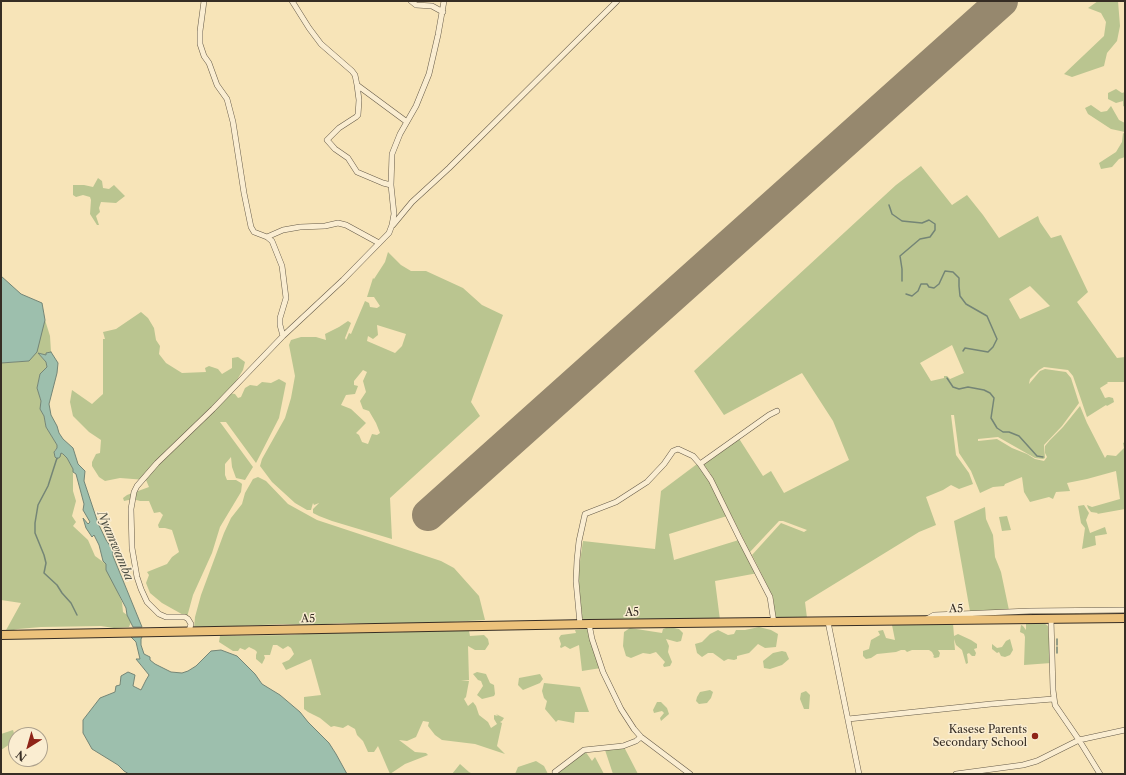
<!DOCTYPE html>
<html>
<head>
<meta charset="utf-8">
<style>
  body { margin:0 }
  #map { position:relative; width:1126px; height:775px; overflow:hidden; background:#f7e4b8; font-family:"Libre Caslon Text",serif }
  canvas { display:block }
  .frame { position:absolute; inset:0; border:2px solid #362d24; pointer-events:none }
  .north { position:absolute; left:8px; top:727px; width:40px; height:40px; box-sizing:border-box; background:#faedd1; border:1px solid #aca08c; border-radius:50%; rotate:217deg; font-size:11px; font-weight:700; line-height:16px; text-align:center; color:#362d24 }
  .north::after { content:''; display:block; margin:auto; width:14px; height:18px; background:#8f2418; clip-path:polygon(50% 0,100% 100%,50% 72%,0 100%) }
</style>
</head>
<body>
<div id="map">
<canvas width="1126" height="775"></canvas>
<div class="frame"></div>
<div class="north">N</div>
</div>
<script>
const context = document.querySelector('canvas').getContext('2d');
context.lineJoin = 'round';
function fillPath(path, color) {
  context.fillStyle = color;
  context.fill(path, 'evenodd');
}
function shape(rows) {
  const path = new Path2D();
  for (const r of rows) {
    path.moveTo(r[0], r[1]);
    for (let i = 2; i < r.length; i += 2) path.lineTo(r[i], r[i + 1]);
  }
  return path;
}
function strokePath(path, color, width, dash) {
  context.strokeStyle = color;
  context.lineWidth = width;
  context.lineCap = dash ? 'butt' : 'round';
  context.setLineDash(dash || []);
  context.stroke(path);
}
function label(font, color, halo, rows, align = 'center') {
  context.font = font + ' "Libre Caslon Text",serif';
  context.lineWidth = 3;
  context.setLineDash([]);
  context.textBaseline = 'middle';
  context.strokeStyle = halo;
  context.fillStyle = color;
  for (const [text, x, y, turn = 0] of rows) {
    context.save();
    context.translate(x, y);
    context.rotate((+turn || 0) * Math.PI / 180);
    context.textAlign = isNaN(turn) ? turn : align;
    if (halo) context.strokeText(text, 0, 0);
    context.fillText(text, 0, 0);
    context.restore();
  }
}
fillPath(shape([
  [1098,1,1118,1,1120,26,1117,41,1107,53,1104,66,1072,77,1064,74,1104,36,1106,22,1101,13,1088,8],
  [1116,89,1122,93,1125,92,1125,107,1123,106,1123,101,1116,103,1108,99,1108,93],
  [1091,105,1101,112,1107,111,1111,106,1119,120,1125,123,1125,132,1111,129,1088,114,1085,108],
  [1123,133,1125,134,1125,157,1119,159,1112,167,1101,169,1099,163,1116,152,1122,142],
  [921,166,952,205,967,195,983,215,999,238,1038,216,1040,222,1051,238,1061,235,1088,292,1077,302,1117,358,1125,357,1125,382,1107,382,1108,383,1100,388,1105,398,1109,397,1113,398,1114,402,1107,406,1106,405,1087,417,1073,376,1068,370,1044,367,1039,370,1030,379,1029,384,1040,371,1045,369,1066,372,1071,378,1079,403,1062,426,1044,445,1045,458,1043,459,1035,458,998,437,978,439,978,441,997,439,1012,448,1027,454,1035,459,1044,461,1047,457,1045,453,1045,446,1050,440,1063,427,1080,406,1087,423,1105,458,1107,455,1116,456,1124,448,1123,443,1125,442,1125,509,1097,514,1098,513,1091,512,1088,508,1087,505,1092,507,1120,499,1116,471,1087,479,1067,483,1070,491,1056,492,1053,499,1049,497,1030,502,1024,492,1022,477,1005,484,1004,486,993,487,980,493,971,471,959,453,954,415,951,415,956,455,969,473,973,484,959,489,951,485,943,490,926,497,936,525,919,532,805,602,807,618,775,619,773,597,752,555,781,523,804,532,807,530,783,521,779,521,750,552,710,473,702,462,738,437,763,476,771,471,784,493,849,460,833,421,802,373,724,415,694,371,896,185],
  [1030,286,1050,306,1020,319,1009,299],
  [952,345,964,373,950,379,947,376,944,376,944,378,931,381,920,363],
  [98,178,102,181,103,188,109,189,114,185,125,196,116,203,101,202,99,208,100,212,96,216,99,225,97,225,90,214,91,200,90,197,83,195,76,197,73,195,73,185,84,185,93,187],
  [388,252,401,265,411,271,426,271,463,288,482,305,503,315,471,402,480,416,390,498,392,539,332,521,319,516,313,513,313,509,319,503,314,505,313,503,311,510,307,510,295,503,272,482,260,466,262,459,285,418,291,398,295,376,289,345,291,340,301,337,316,337,326,340,325,334,339,327,348,321,351,323,345,338,346,340,349,333,351,334,365,301,369,303,370,307,377,308,380,306,374,297,367,297,373,278,374,279,385,262],
  [377,325,406,334,402,346,395,353,367,341,368,336,373,339,378,335],
  [363,370,367,372,363,381,366,392,360,401,363,409,369,411,376,423,380,433,377,435,372,434,368,444,362,442,359,435,356,433,366,423,351,409,341,405,346,395,355,394,358,386,354,385,354,381],
  [141,312,148,318,154,328,156,340,160,346,159,354,166,363,182,373,206,372,205,368,209,366,218,369,222,374,232,368,232,358,238,357,245,362,243,370,229,393,235,394,238,398,241,397,245,388,250,385,257,386,262,382,271,383,279,379,286,383,279,418,256,463,226,422,220,422,253,467,245,480,236,478,232,467,231,457,225,464,225,475,227,480,236,480,241,483,242,484,241,492,220,527,212,553,193,595,187,617,162,603,150,593,146,583,149,575,147,572,167,564,172,557,179,552,172,530,165,528,159,528,158,525,163,515,160,512,154,513,149,501,140,501,133,499,124,501,123,498,127,495,149,487,146,480,120,478,105,481,99,477,92,466,92,462,96,454,100,453,101,440,89,432,73,416,70,402,72,390,92,404,103,394,103,339,105,339,103,332,116,329],
  [45,320,50,336,51,352,47,353,46,355,38,353,46,362,47,367,40,374,37,388,41,401,40,409,44,416,46,427,57,445,57,448,54,451,55,457,60,452,67,458,73,469,73,491,76,501,72,516,76,522,73,526,88,540,95,556,106,564,122,602,123,612,127,615,131,622,129,627,114,628,101,626,41,627,18,629,5,632,21,603,1,600,1,363,29,361,41,333],
  [697,464,708,477,727,516,669,534,674,560,742,539,758,573,715,581,720,620,586,621,582,618,578,580,580,561,583,541,655,549,661,491],
  [258,477,266,481,288,504,317,520,441,561,454,568,479,596,485,620,414,624,341,623,313,625,283,624,194,628,195,617,201,595,224,533,231,518,242,504,245,493,253,479],
  [1084,505,1089,513,1086,520,1090,533,1105,527,1107,534,1095,536,1096,545,1082,549,1085,528,1081,523,1078,506],
  [985,507,986,519,993,535,995,557,1001,572,1010,615,971,617,954,521],
  [1007,516,1011,530,1002,531,999,517],
  [953,623,954,636,958,634,971,640,977,644,977,648,974,649,976,653,975,656,972,656,969,653,967,654,968,663,966,664,962,650,956,645,954,639,955,650,938,650,940,653,939,657,935,658,933,657,934,656,932,652,929,650,912,650,907,652,905,650,901,650,896,652,877,654,871,658,866,659,863,656,863,651,869,649,871,640,880,635,878,631,883,630,886,638,895,640,892,625,920,625],
  [1026,623,1044,623,1048,626,1051,663,1024,665,1025,637,1024,634,1020,632,1021,625,1023,626,1026,630],
  [669,627,679,629,683,633,681,641,677,642,666,639,669,646,668,652,672,662,670,666,664,667,663,665,665,662,656,652,650,654,643,653,631,658,626,656,623,646,624,632,630,628,662,633,663,629],
  [759,627,771,630,778,634,776,647,765,648,758,644,749,653,737,656,737,659,734,660,728,659,724,661,713,653,708,653,702,657,697,653,695,644,702,642,710,634,718,630,728,635,734,634,736,630,745,630],
  [589,629,601,668,582,671,579,645,570,649,565,646,561,648,560,647,561,644,559,638,561,635,576,633,575,630],
  [439,631,469,631,470,636,484,635,488,639,489,644,485,650,475,650,468,646,469,680,461,680,469,681,466,697,464,699,468,706,473,702,476,706,479,715,488,722,491,728,497,724,494,719,494,715,498,716,496,714,504,718,502,721,500,722,502,723,497,746,505,754,475,744,442,740,435,735,428,726,429,722,423,721,416,737,407,741,399,740,415,752,426,753,428,755,405,764,390,774,378,746,374,752,368,752,363,741,357,735,355,729,348,725,343,728,334,726,331,727,320,718,308,712,304,709,304,697,321,695,311,659,286,670,282,663,289,660,294,654,291,648,288,646,283,649,277,645,273,645,270,655,264,655,265,658,262,664,256,659,256,655,257,652,255,650,249,647,245,650,240,648,238,651,233,651,219,642,220,636,291,635,316,633,319,632,374,633],
  [1010,639,1013,650,1010,655,1005,657,1001,656,999,652,997,653,992,649,992,644,997,648,1002,647,1006,641],
  [782,651,786,652,789,659,782,665,770,669,764,668,763,661,773,653],
  [477,672,486,674,490,683,494,685,495,694,494,696,482,699,477,695,483,686,481,681,478,680,473,674],
  [540,674,543,679,540,683,523,690,518,685,519,678],
  [544,683,580,687,589,712,575,712,574,723,558,720,556,722,545,709,547,701,544,698,542,691],
  [710,690,713,692,711,698,707,703,699,704,696,701,697,697,700,692],
  [806,691,810,695,809,709,804,709,800,699,801,693],
  [657,702,661,702,667,708,669,714,661,721,660,718,664,713,662,711,654,713,653,710],
  [13,730,16,740,1,750,1,734],
  [623,745,638,774,613,774,604,747],
  [585,751,592,761,595,757,604,774,551,774],
  [536,761,544,766,548,774,515,774,518,767],
  [460,764,469,772,473,774,452,774]
]), '#bac590');
const water = shape([
  [1,276,21,294,42,303,45,320,37,352,29,361,1,363,1,276],
  [51,352,58,363,57,373,49,404,51,415,57,426,59,433,63,439,73,448,78,464,85,471,84,481,98,523,106,540,113,550,113,556,142,627,133,627,127,615,126,608,106,570,106,564,103,561,99,545,94,535,92,537,86,528,83,518,88,524,90,522,83,510,84,504,76,474,73,472,73,469,67,458,63,454,61,453,60,457,57,459,55,457,54,452,57,448,57,445,46,427,44,416,40,409,41,401,37,388,40,374,47,367,46,362,38,353,46,355,46,353,51,352],
  [143,635,141,639,141,645,144,654,150,657,150,660,155,664,171,672,182,673,188,671,196,666,211,651,221,650,237,656,255,674,262,684,280,695,300,712,308,722,329,743,336,754,347,774,129,774,124,771,118,765,92,749,83,733,83,720,100,698,115,692,116,686,120,685,121,676,128,672,135,675,133,686,141,690,146,680,149,675,136,659,140,659,136,642,130,636,143,635]
]);
fillPath(water, '#9dbfad');
strokePath(water, '#748576', 1);
strokePath(shape([
  [889,205,892,214,902,221,922,223,929,220,935,224,935,230,930,237,920,239,900,256,902,269,902,281],
  [906,294,912,296,918,291,921,284,927,284,929,287,934,288,939,284,945,271,953,272,959,278,959,286,960,296,966,304,987,316,997,339,993,347,988,352,965,348,963,351],
  [947,378,953,387,959,389,968,387,984,390,990,393,994,398,991,418,997,428,1003,432,1009,432,1019,436,1037,456,1043,457],
  [57,458,48,486,38,505,35,523,35,533,44,555,46,563,44,573,57,585,62,593,71,603,77,615],
  [1057,639,1057,645],
  [1057,647,1057,653]
]), '#748576', 1.5);
strokePath(shape([
  [428,515,1002,1]
]), '#96886e', 32);
const minor = shape([
  [204,1,200,31,200,44,204,56,209,63,217,85,227,99,233,122,244,193,251,227,254,232,267,237,272,241,282,266,286,298,280,318,280,325,283,336],
  [292,1,309,28,321,44,352,71,355,75,357,85,407,122],
  [411,1,416,5,432,6,443,12],
  [357,85,359,100,358,115,356,117,339,128,327,140,335,149,348,158,357,172,383,183,391,185],
  [393,225,412,202,449,168,617,1],
  [267,237,283,230,300,227,325,226,338,223,346,225,379,243],
  [700,464,769,415,777,411],
  [927,619,934,615,960,614,1030,611,1125,610],
  [1051,619,1053,690,1055,705,1079,740,1100,774],
  [828,622,859,774],
  [580,624,576,581,577,560,579,541,585,514,616,502,647,482,664,464,673,451,678,449,693,456,700,464,711,480,739,537,770,597,774,623],
  [589,624,592,639,603,672,621,709,634,729,641,737,690,774],
  [189,631,191,624,188,619,185,617,166,617,159,614,147,602,141,589,137,577,132,548,131,509,134,492,137,486,157,463,213,409,283,336,343,280,389,233,392,225,394,214,391,185,392,154,400,134,416,106,429,74,438,35,444,1],
  [848,719,991,704,1053,699],
  [555,772,584,750,623,746,636,741,641,737],
  [956,774,1023,765,1037,761,1079,740,1125,730]
]);
const trunk = shape([
  [1,635,589,624,1125,618]
]);
strokePath(minor, '#665b49', 6);
strokePath(trunk, '#362d24', 10);
strokePath(minor, '#faedd1', 5);
strokePath(trunk, '#ecc27c', 8);
for (const [x, y, r, color] of [
  [1035,736,4,"#8f2418"]
]) {
  const dot = new Path2D();
  dot.arc(x, y, r, 0, 2 * Math.PI);
  context.fillStyle = color;
  context.fill(dot);
  strokePath(dot, '#faedd1', 1.5);
}
label('11px', '#362d24', '#faedd1', [
  ["A5",956,609,-1],
  ["A5",632,613],
  ["A5",308,619,-1]
]);
label('11px', '#362d24', '#faedd1', [
  ["Kasese Parents",1027,730],
  ["Secondary School",1027,743]
], 'right');
label('italic 12px', '#505246', '#faedd1', [
  ["Nyamwamba",115,546,67]
]);
</script>
</body>
</html>
